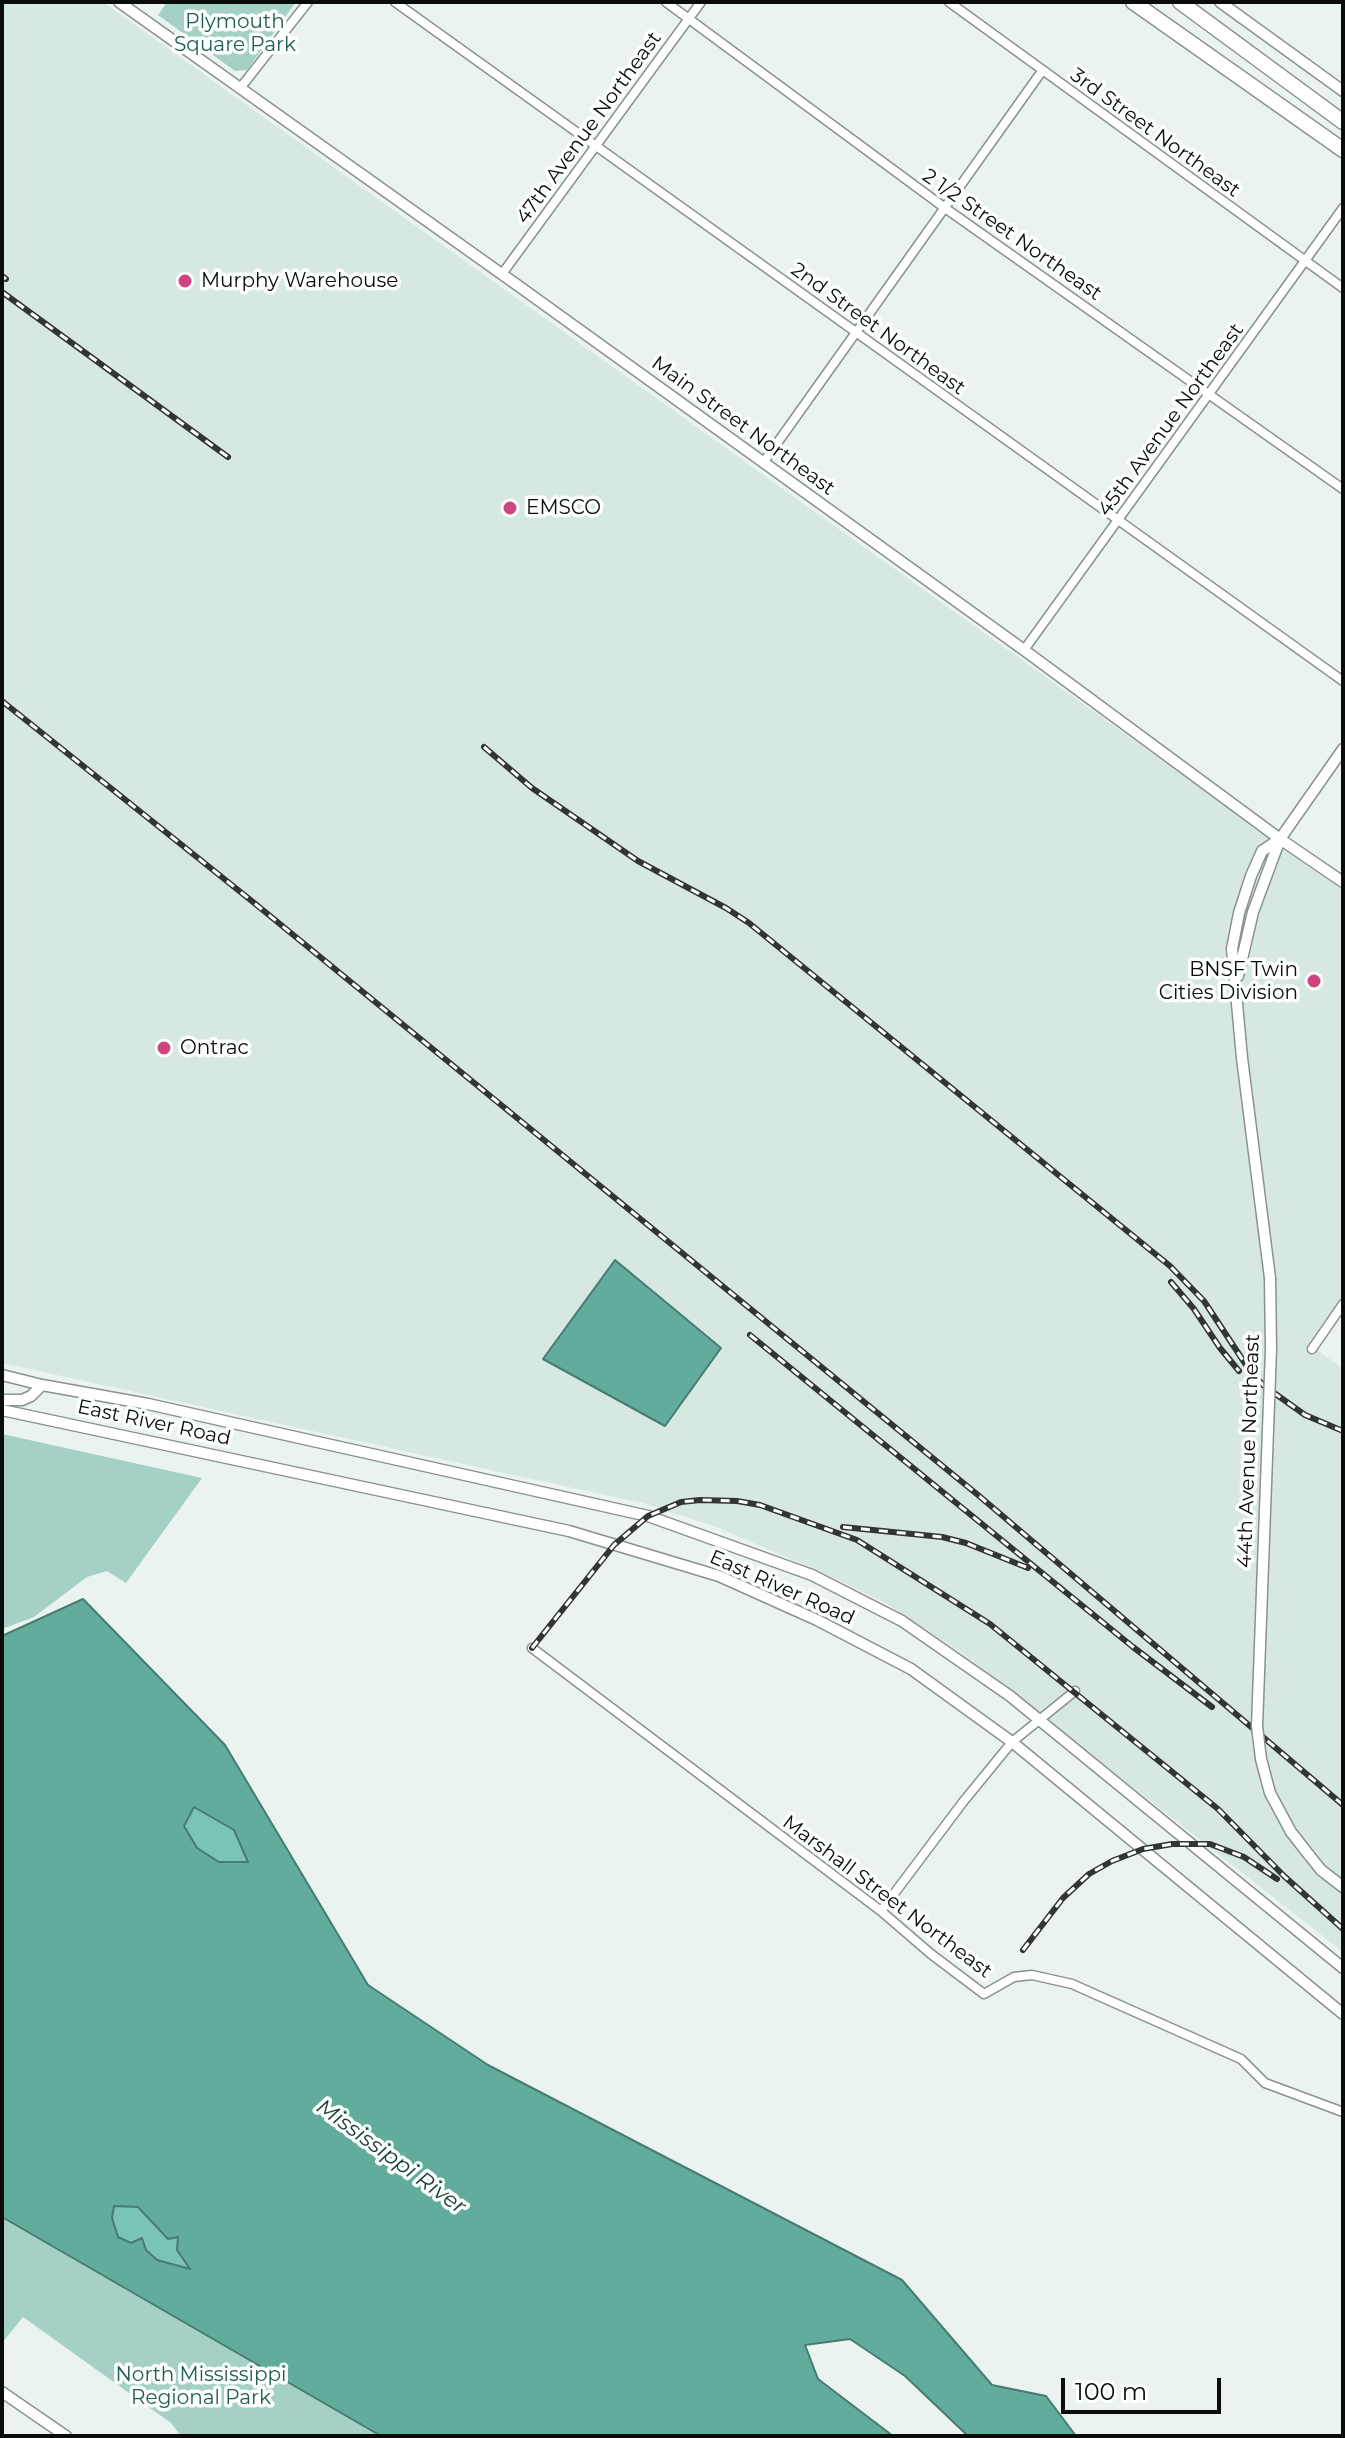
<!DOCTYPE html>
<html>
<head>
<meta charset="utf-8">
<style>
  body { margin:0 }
  #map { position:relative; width:1345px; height:2438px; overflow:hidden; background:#ebf3f1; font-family:Montserrat,sans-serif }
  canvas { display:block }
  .frame { position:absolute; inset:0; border:4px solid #090c0b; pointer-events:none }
  .scale { position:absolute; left:1061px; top:2378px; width:160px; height:36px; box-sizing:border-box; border:4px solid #090c0b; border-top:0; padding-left:10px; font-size:24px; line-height:28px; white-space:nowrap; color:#090c0b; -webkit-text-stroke:6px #fcfffe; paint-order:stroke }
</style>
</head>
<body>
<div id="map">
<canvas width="1345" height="2438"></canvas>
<div class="frame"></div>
<div class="scale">100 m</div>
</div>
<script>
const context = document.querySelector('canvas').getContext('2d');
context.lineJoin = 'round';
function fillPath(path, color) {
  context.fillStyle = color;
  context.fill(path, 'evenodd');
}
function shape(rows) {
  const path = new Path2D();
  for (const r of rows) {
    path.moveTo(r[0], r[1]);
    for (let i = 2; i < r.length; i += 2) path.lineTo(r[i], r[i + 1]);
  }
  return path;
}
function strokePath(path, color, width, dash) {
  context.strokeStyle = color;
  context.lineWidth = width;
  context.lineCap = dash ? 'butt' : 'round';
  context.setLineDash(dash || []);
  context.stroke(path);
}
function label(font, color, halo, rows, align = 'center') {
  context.font = font + ' Montserrat,sans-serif';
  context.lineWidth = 7;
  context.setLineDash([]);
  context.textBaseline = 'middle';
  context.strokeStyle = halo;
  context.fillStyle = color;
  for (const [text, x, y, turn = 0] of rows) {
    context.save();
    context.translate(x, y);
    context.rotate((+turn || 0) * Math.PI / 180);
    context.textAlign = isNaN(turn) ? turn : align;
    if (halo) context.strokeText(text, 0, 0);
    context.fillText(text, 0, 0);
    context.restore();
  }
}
fillPath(shape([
  [2,2,103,2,1343,890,1343,1295,1316,1349,1343,1369,1343,1952,962,1653,882,1601,823,1573,719,1528,646,1504,2,1363]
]), '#d7e8e3');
fillPath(shape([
  [167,2,296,2,247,70,235,71,158,15],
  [2,1434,202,1478,126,1583,107,1571,87,1577,34,1617,2,1629],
  [2,2217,381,2436,181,2436,171,2423,23,2317,2,2343]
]), '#a5d0c5');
fillPath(shape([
  [194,1806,234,1830,249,1862,219,1862,197,1848,184,1826],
  [114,2206,138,2207,167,2239,179,2237,191,2270,157,2260,146,2250,118,2237,112,2218]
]), '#7ac4b3');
const water = shape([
  [615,1260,721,1348,665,1426,543,1359,615,1260],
  [83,1599,225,1745,368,1985,488,2065,902,2280,992,2385,1046,2396,1076,2436,968,2436,905,2376,850,2339,805,2345,818,2379,893,2436,381,2436,2,2217,2,1636,83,1599],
  [194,1807,234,1830,248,1862,219,1862,197,1848,184,1826,194,1807],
  [114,2206,138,2207,168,2239,178,2237,177,2250,190,2269,157,2260,146,2250,142,2238,131,2243,118,2237,112,2218,114,2206]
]);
fillPath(water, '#62ac9c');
strokePath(water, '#477c70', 2);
const minor = shape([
  [395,2,1343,681],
  [666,2,945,208,1343,489],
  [949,2,1343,288],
  [241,87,308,2],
  [502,274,701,2],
  [763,463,1042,71],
  [1024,650,1343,208],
  [1312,1349,1343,1304],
  [532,1648,881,1911,931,1954,984,1994,1014,1977,1032,1975,1072,1984,1241,2059,1265,2083,1343,2112],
  [881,1911,963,1802,1012,1742,1075,1691]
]);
const tertiary = shape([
  [119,2,520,287,1024,650,1280,839,1343,882],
  [1220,2,1343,91],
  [1238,976,1253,912,1280,839,1343,749],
  [1270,1278,1242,1058,1232,949,1239,913,1251,876,1262,851,1280,839],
  [2,1375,42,1385,148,1404,648,1516,812,1575,902,1621,1010,1696,1343,1968],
  [2,1400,22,1400,31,1396,42,1385],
  [2,1410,569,1531,719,1576,817,1620,911,1669,1012,1742,1343,2014],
  [1309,1855,1321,1870,1343,1887],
  [2,2392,66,2436]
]);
const primary = shape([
  [1133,2,1343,150],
  [1180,2,1343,122]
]);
strokePath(minor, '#8a918f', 11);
strokePath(tertiary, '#8a918f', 13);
strokePath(primary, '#8a918f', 17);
strokePath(minor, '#fff', 8);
strokePath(tertiary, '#fff', 10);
strokePath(primary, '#fff', 14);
const rail = shape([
  [2,276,6,279],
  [2,292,228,457],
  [2,701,253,902,978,1495,1343,1805],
  [484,747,532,788,638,861,726,908,749,923,1170,1266,1204,1301,1250,1371,1263,1385,1305,1415,1343,1431],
  [1171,1282,1194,1309,1220,1348,1239,1371],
  [750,1335,1133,1647,1212,1707],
  [843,1527,942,1537,966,1543,1028,1568],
  [532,1648,614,1545,648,1516,681,1502,700,1500,737,1501,760,1505,857,1540,990,1624,1218,1809,1284,1876,1343,1929],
  [1023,1950,1063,1898,1089,1874,1112,1861,1143,1849,1172,1844,1210,1844,1244,1857,1277,1879]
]);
strokePath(rail, '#313534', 6);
strokePath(rail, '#fcfffe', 3, [9]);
const tertiaryBridge = shape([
  [1270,1278,1271,1349,1257,1726,1261,1759,1270,1793,1291,1832,1309,1855]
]);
strokePath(tertiaryBridge, '#8a918f', 13, []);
strokePath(tertiaryBridge, '#fff', 10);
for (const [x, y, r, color] of [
  [185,281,8,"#ce457f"],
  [510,508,8,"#ce457f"],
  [1314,981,8,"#ce457f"],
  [164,1048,8,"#ce457f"]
]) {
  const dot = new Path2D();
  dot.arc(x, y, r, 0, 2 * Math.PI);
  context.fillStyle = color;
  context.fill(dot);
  strokePath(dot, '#fcfffe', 3);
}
label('20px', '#225e53', '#fcfffe', [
  ["Plymouth",235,22],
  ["Square Park",235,45],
  ["North Mississippi",201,2375],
  ["Regional Park",201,2398]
]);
label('20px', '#090c0b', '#fcfffe', [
  ["47th Avenue Northeast",589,128,-54],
  ["3rd Street Northeast",1155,133,36],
  ["2 1/2 Street Northeast",1012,235,35],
  ["2nd Street Northeast",878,329,36],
  ["45th Avenue Northeast",1171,420,-54],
  ["Main Street Northeast",743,426,36],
  ["East River Road",154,1423,12],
  ["44th Avenue Northeast",1249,1451,-88],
  ["East River Road",782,1588,24],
  ["Marshall Street Northeast",887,1897,37]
]);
label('20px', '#090c0b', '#fcfffe', [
  ["Murphy Warehouse",201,281],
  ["EMSCO",526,508],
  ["BNSF Twin",1298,970,"right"],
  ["Cities Division",1298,993,"right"],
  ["Ontrac",180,1048]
], 'left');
label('italic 22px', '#183c35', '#fcfffe', [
  ["Mississippi River",391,2157,36]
]);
</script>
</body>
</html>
